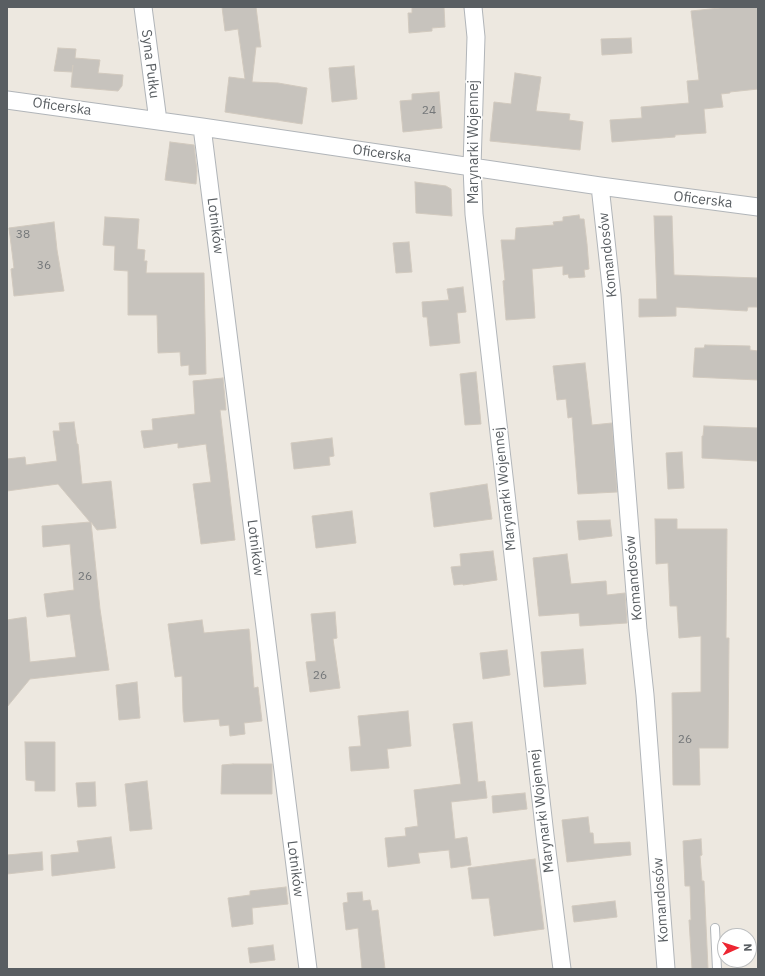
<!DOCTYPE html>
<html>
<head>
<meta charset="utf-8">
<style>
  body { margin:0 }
  #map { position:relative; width:765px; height:976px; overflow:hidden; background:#ede8e0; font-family:"IBM Plex Sans",sans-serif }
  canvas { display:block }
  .frame { position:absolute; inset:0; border:8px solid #595e62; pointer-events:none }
  .north { position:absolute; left:717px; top:928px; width:40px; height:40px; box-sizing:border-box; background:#fff; border:1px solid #bdbfc0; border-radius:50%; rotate:87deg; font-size:11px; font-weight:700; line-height:16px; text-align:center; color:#595e62 }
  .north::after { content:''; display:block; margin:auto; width:14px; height:18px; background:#ed2632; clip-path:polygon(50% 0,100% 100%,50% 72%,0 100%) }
</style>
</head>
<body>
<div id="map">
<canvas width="765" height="976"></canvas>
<div class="frame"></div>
<div class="north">N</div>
</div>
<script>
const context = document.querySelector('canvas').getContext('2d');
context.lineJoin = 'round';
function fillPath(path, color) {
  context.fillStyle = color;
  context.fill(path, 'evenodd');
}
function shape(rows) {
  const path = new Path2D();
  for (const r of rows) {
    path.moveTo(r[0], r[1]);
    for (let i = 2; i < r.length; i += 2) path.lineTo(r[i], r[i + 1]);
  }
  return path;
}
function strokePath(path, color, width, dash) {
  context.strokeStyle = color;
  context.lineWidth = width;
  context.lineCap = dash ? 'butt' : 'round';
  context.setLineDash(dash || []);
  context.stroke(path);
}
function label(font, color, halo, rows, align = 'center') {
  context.font = font + ' "IBM Plex Sans",sans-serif';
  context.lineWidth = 3.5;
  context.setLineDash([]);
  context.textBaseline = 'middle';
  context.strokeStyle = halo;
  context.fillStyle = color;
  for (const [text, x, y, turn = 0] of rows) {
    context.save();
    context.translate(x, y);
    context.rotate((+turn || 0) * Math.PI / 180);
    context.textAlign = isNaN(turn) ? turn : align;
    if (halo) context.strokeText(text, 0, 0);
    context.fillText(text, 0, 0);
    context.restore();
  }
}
const building = shape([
  [222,7,256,7,261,47,256,47,252,82,278,83,307,88,302,124,225,112,229,77,245,79,238,29,225,31,222,7],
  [412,7,444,7,445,27,432,28,432,31,409,33,408,13,412,13,412,7],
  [729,7,758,7,758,89,730,92,730,93,721,94,723,107,704,109,706,133,675,135,675,137,612,142,610,120,642,118,641,107,689,103,687,81,699,80,691,11,729,7],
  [631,38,632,53,602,55,601,39,631,38],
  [58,48,76,49,75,58,100,60,98,73,123,75,122,86,118,91,71,87,73,65,72,72,54,71,58,48],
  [354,66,357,99,332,102,329,68,354,66],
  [515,73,541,77,536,111,570,114,569,120,583,122,580,150,490,141,494,102,511,104,515,73],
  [439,92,442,128,403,132,400,101,412,100,412,94,439,92],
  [170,142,194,145,197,171,196,184,165,180,170,142],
  [415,182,446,186,451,189,452,216,416,213,415,182],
  [579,215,580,219,584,219,587,244,589,269,584,270,585,277,569,278,568,274,563,275,563,266,532,269,535,318,506,320,503,281,505,280,501,240,515,240,516,228,554,225,553,222,563,221,563,217,579,215],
  [654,216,672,216,674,275,758,278,757,307,748,307,747,311,676,307,676,316,639,317,639,299,657,299,654,216],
  [105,217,139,219,137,249,145,250,144,261,147,261,146,273,204,273,206,374,189,375,189,365,181,366,180,352,158,353,157,315,128,315,128,271,114,270,115,246,103,245,105,217],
  [54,222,57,250,64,291,14,296,11,269,14,268,9,228,54,222],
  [409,242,412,272,396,273,393,243,409,242],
  [463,287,466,312,457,313,460,343,430,346,427,317,423,317,422,302,449,300,447,289,463,287],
  [705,345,750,346,750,350,758,351,758,380,693,377,695,348,704,348,705,345],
  [585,363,592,425,612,423,617,492,578,494,572,417,568,418,566,399,557,400,553,366,585,363],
  [476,372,481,424,465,425,460,374,476,372],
  [223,378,226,410,220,410,235,540,201,544,193,484,211,482,206,444,178,448,178,443,144,448,141,431,153,430,152,419,195,414,193,381,223,378],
  [74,422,77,444,78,444,82,484,111,481,116,528,97,530,91,522,100,609,109,670,30,679,7,707,7,620,26,617,30,662,76,657,70,614,47,617,44,594,74,590,70,544,43,547,42,526,90,522,58,484,7,491,7,459,25,457,26,465,57,461,53,431,60,431,59,423,74,422],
  [704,426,758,428,757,461,702,458,702,436,703,436,704,426],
  [332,438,334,456,329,457,330,465,294,469,291,443,332,438],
  [682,452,684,488,668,489,666,453,682,452],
  [487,484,492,519,434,527,430,493,487,484],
  [352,511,356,543,316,548,312,516,352,511],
  [655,519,677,519,677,529,727,529,726,638,729,638,728,748,699,748,700,785,673,785,672,693,701,692,701,636,679,638,677,606,670,606,668,563,656,564,655,519],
  [610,520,612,536,579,540,577,521,610,520],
  [493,551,497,580,463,585,463,584,454,585,451,567,461,566,460,554,493,551],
  [567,554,571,584,606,581,607,595,625,593,627,623,580,626,579,613,539,616,533,558,567,554],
  [335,612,337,638,333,639,340,688,310,692,306,662,316,661,311,614,335,612],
  [202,620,204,633,249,629,254,688,258,687,262,721,244,723,245,734,230,736,229,725,220,726,219,719,184,722,183,712,182,676,175,677,168,624,202,620],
  [583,649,586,684,544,687,541,652,583,649],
  [507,650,510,675,483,679,480,653,507,650],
  [137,682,140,718,119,720,116,685,137,682],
  [408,711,411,746,387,749,389,768,351,771,349,747,361,746,358,716,408,711],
  [472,722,478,782,485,781,487,798,451,802,455,839,467,837,471,865,451,868,449,850,418,853,420,863,388,867,385,838,406,836,405,828,418,826,414,790,461,784,453,724,472,722],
  [25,742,55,742,55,791,35,791,35,781,26,780,25,742],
  [233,764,272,764,272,794,221,794,222,765,233,764],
  [147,781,152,829,130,831,125,784,147,781],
  [95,782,96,806,78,807,76,783,95,782],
  [525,793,527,809,493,813,492,796,525,793],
  [588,817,590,833,593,833,594,844,630,842,631,855,567,862,562,820,588,817],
  [111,837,115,868,52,876,51,855,79,852,77,841,111,837],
  [701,839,702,855,700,856,702,881,704,881,708,969,692,969,689,920,691,920,690,886,685,886,683,841,701,839],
  [42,852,43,870,7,874,7,855,42,852],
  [535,859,544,929,494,936,489,898,472,899,468,868,535,859],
  [286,887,288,904,252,908,253,924,232,927,228,898,250,895,250,891,286,887],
  [362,892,363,901,370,900,372,911,378,910,385,969,362,969,358,928,346,930,343,903,348,902,347,893,362,892],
  [615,901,617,917,574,922,572,906,615,901],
  [273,945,275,960,250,963,248,948,273,945]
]);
fillPath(building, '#c7c3bd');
strokePath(building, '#d1c9be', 1);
const lane = shape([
  [715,928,717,969]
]);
const street = shape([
  [143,7,158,121],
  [473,7,476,37,472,167,474,214,545,835,562,969],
  [7,100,202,127,600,186,758,207],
  [202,127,308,969],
  [600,186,612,295,623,443,638,630,645,695,666,969]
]);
strokePath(lane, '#b1b5b9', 10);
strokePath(street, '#b1b5b9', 19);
strokePath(lane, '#fff', 8);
strokePath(street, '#fff', 17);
label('12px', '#747779', null, [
  ["24",429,111],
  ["38",23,235],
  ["36",44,266],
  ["26",85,577],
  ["26",320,676],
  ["26",685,740]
]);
label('14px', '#595e62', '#fff', [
  ["Syna Pułku",150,64,83],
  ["Oficerska",62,107,8],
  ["Marynarki Wojennej",474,142,-90],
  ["Oficerska",382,154,8],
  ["Oficerska",703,200,7],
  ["Lotników",215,226,83],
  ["Komandosów",608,255,-96],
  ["Marynarki Wojennej",505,489,-96],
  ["Lotników",255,548,83],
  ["Komandosów",634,578,-95],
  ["Marynarki Wojennej",542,811,-97],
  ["Lotników",295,869,83],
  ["Komandosów",661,900,-94]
]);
</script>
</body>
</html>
